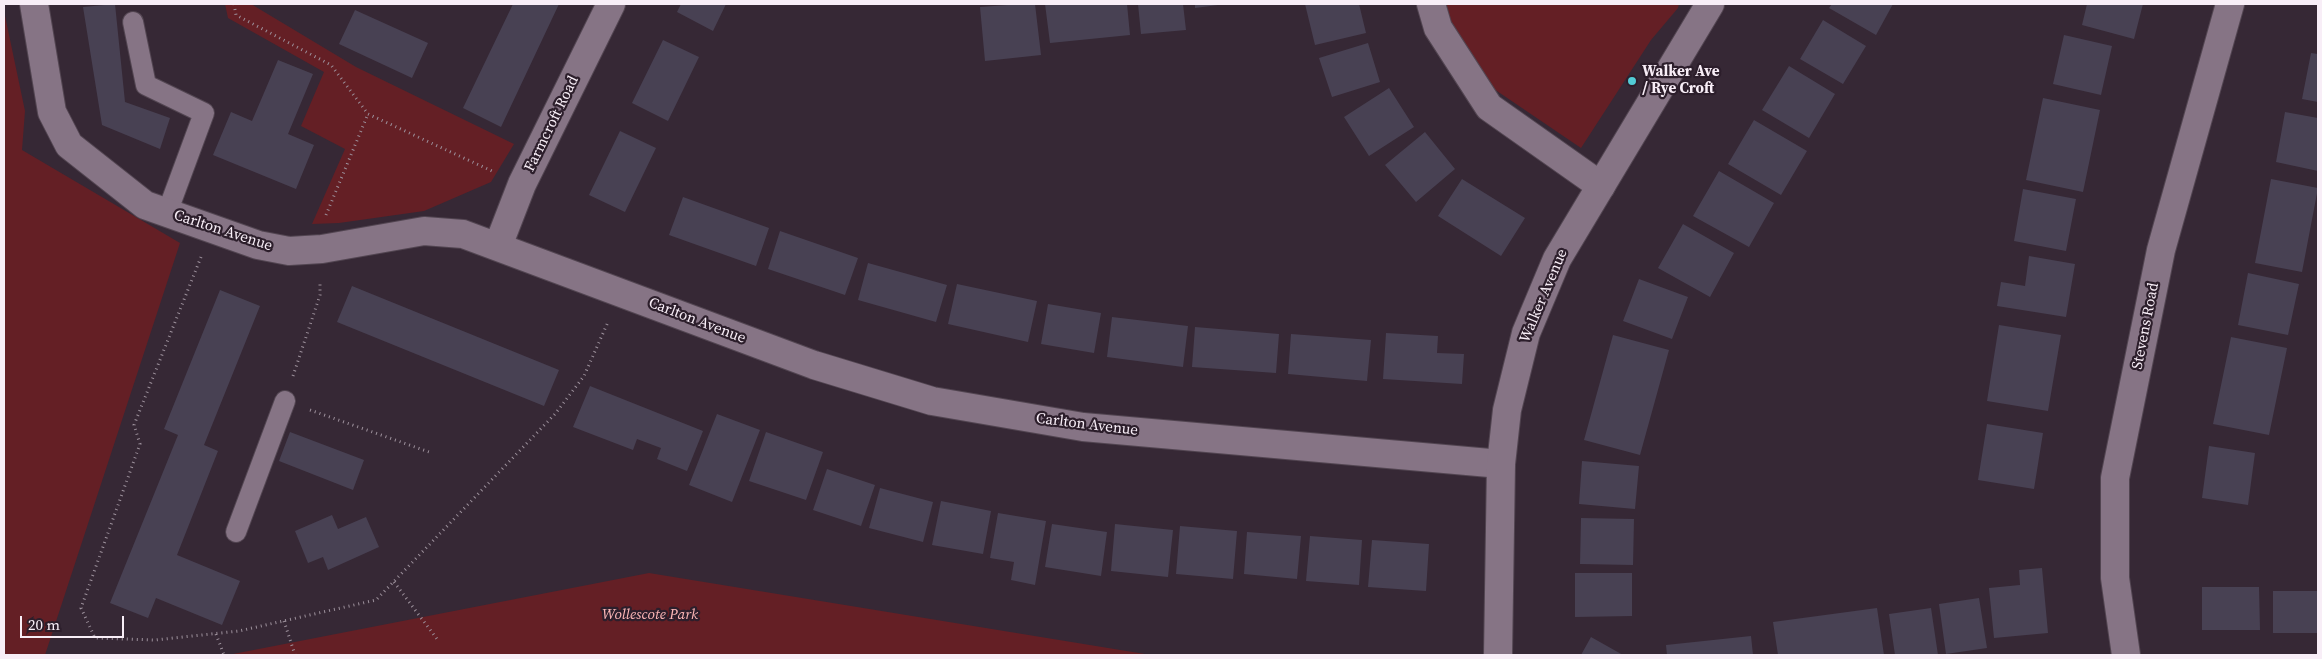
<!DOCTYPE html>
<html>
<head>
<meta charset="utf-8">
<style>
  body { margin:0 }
  #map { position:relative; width:2322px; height:659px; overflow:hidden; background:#362835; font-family:"Source Serif 4",serif }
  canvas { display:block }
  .frame { position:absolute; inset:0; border:5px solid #f8eef7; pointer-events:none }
  .scale { position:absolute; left:20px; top:616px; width:104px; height:22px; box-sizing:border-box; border:2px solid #f8eef7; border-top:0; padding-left:6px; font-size:15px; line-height:18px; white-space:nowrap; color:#f8eef7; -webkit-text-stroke:4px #2c1e2b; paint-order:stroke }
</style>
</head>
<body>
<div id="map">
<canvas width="2322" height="659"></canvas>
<div class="frame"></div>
<div class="scale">20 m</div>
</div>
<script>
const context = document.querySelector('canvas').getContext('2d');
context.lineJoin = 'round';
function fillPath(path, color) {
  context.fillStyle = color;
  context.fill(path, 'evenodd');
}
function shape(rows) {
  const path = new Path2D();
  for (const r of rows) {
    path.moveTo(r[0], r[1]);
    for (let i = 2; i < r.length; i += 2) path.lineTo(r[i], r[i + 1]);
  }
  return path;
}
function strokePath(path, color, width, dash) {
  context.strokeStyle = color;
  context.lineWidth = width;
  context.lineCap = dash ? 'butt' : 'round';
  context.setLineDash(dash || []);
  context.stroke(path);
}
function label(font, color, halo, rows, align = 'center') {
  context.font = font + ' "Source Serif 4",serif';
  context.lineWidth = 4.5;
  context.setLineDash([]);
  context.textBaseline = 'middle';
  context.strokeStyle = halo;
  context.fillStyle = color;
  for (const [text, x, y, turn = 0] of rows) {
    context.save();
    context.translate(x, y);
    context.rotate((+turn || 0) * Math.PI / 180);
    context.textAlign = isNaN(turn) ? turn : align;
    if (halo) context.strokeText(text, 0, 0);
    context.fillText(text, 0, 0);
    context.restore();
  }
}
fillPath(shape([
  [225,4,251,4,356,67,514,144,491,182,424,211,339,223,312,224,345,149,301,126,324,72,228,18],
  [1444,4,1679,4,1678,8,1651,40,1581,148,1494,89,1449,22],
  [4,11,25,111,22,150,180,243,45,655,4,655],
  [649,573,1151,655,228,655]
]), '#641f25');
fillPath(shape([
  [115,4,125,102,170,118,160,149,102,125,83,7],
  [513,4,559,4,501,127,463,108],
  [681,4,726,4,713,31,677,12],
  [1021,4,1035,4,1041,55,985,61,980,7],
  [1045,4,1127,4,1130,35,1050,43],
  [1138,4,1183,4,1186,30,1141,34],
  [1195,4,1218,4,1218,5,1195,8],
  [1305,4,1359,4,1366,33,1315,45],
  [1832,4,1893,4,1876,35,1829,8],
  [2087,4,2143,4,2134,39,2082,25],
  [355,10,428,43,412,78,339,44],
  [1823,20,1866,46,1843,84,1800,59],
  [2064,35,2112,46,2101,95,2053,84],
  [663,40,699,57,668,121,632,103],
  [1368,43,1380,82,1332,97,1319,58],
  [2311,53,2318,54,2318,102,2302,99],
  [278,60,313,74,288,134,314,145,296,189,213,155,231,112,252,121],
  [1789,66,1835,94,1809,138,1762,110],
  [1389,88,1414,127,1369,156,1344,117],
  [2043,98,2100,110,2083,192,2026,180],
  [2285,112,2318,118,2318,171,2276,162],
  [1754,120,1807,151,1781,195,1728,164],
  [620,131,656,148,625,212,589,195],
  [1425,132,1455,169,1416,202,1385,165],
  [1719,171,1774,203,1749,247,1693,216],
  [1462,179,1525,218,1501,256,1438,216],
  [2271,179,2318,188,2302,272,2255,263],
  [2023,189,2076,199,2066,251,2014,241],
  [683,197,769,228,756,266,669,235],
  [1683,224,1734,253,1710,297,1658,268],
  [780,231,858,258,845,295,768,269],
  [2029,256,2075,264,2066,317,1997,306,2001,282,2025,286],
  [868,263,947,285,936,322,858,300],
  [2248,273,2299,284,2288,335,2238,325],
  [1639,279,1688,297,1672,339,1623,321],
  [957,284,1037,301,1028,342,948,324],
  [352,286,559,370,544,406,337,322],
  [220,290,260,306,204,445,218,451,177,555,240,581,222,625,156,598,148,618,110,603,178,435,164,429],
  [1048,304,1101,313,1094,353,1041,344],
  [1112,317,1188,326,1183,367,1107,357],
  [1999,325,2061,335,2048,411,1987,401],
  [1195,327,1279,334,1276,373,1192,367],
  [1386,333,1438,336,1437,353,1464,354,1462,384,1383,379],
  [1291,334,1371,340,1367,381,1288,374],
  [1613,335,1669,350,1640,455,1584,440],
  [2231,337,2287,348,2269,435,2213,424],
  [590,386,703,431,687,471,657,459,661,448,637,439,633,450,573,427],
  [717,414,760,430,732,502,689,485],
  [1987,424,2043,433,2034,489,1978,480],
  [290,432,364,460,353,490,279,461],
  [766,432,823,452,806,500,749,481],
  [2209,446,2255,453,2248,505,2202,498],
  [1582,461,1639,466,1635,509,1579,504],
  [827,469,875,485,861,526,813,510],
  [880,488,933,502,923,542,869,528],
  [941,501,991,511,983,554,932,545],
  [998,513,1046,521,1035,585,1011,580,1014,562,990,558],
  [332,515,338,529,366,517,379,547,328,570,323,557,308,563,295,531],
  [1581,518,1634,519,1633,565,1580,564],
  [1052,524,1107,532,1101,576,1045,567],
  [1115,524,1173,530,1168,577,1111,571],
  [1180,526,1237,531,1233,579,1176,574],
  [1247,532,1301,536,1297,579,1244,574],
  [1310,536,1362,540,1359,585,1306,581],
  [1372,540,1429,544,1426,591,1368,587],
  [2042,568,2048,633,1994,638,1989,588,2020,585,2019,570],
  [1575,573,1632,573,1632,616,1575,617],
  [2202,587,2259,587,2260,630,2202,630],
  [2273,591,2318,591,2318,633,2273,633],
  [1979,598,1987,648,1946,654,1939,604],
  [1877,608,1884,655,1778,655,1773,622],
  [1931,608,1938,655,1895,655,1889,614],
  [1751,636,1753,655,1667,655,1666,645],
  [1591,637,1623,655,1581,655]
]), '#484153');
const service = shape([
  [133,22,146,85,204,113,167,213],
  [236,532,285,401]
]);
const minor = shape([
  [34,4,52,112,69,145,145,205,258,245,289,251,322,249,424,231,463,234,814,365,932,401,1083,427,1501,464],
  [1431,4,1438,28,1489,107,1601,186],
  [498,246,522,184,611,4],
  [2126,655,2115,578,2115,478,2161,250,2230,4]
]);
const tertiary = shape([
  [1498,655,1501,464,1507,410,1526,333,1557,259,1710,4]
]);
strokePath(service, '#524551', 22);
strokePath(minor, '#524551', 30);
strokePath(tertiary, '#524551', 30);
strokePath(shape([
  [234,4,236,15,331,65,368,114,492,171],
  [326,215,368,114],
  [201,257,134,425,140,444,81,608,95,638,155,640,239,631,376,600,555,414,584,376,608,322],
  [293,376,320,295,320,282],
  [310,410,432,453],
  [394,582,437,639],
  [284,621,295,655],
  [216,634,224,655]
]), '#9d919c', 3, [1, 4]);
strokePath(service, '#867485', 20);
strokePath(minor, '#867485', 28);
strokePath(tertiary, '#867485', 28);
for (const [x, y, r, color] of [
  [1632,81,5,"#52ccd6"]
]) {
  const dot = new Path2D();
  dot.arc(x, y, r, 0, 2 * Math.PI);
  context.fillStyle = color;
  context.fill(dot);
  strokePath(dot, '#2c1e2b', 2);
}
label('bold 15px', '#f8eef7', '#2c1e2b', [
  ["Walker Ave",1642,72],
  ["/ Rye Croft",1642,89]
], 'left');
label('15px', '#f8eef7', '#2c1e2b', [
  ["Farmcroft Road",552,124,-64],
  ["Carlton Avenue",223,231,18],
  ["Walker Avenue",1544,296,-67],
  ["Carlton Avenue",697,321,21],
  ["Stevens Road",2146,326,-79],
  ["Carlton Avenue",1087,425,7]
]);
label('italic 15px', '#feb7b7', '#2c1e2b', [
  ["Wollescote Park",650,615]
]);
</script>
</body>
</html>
